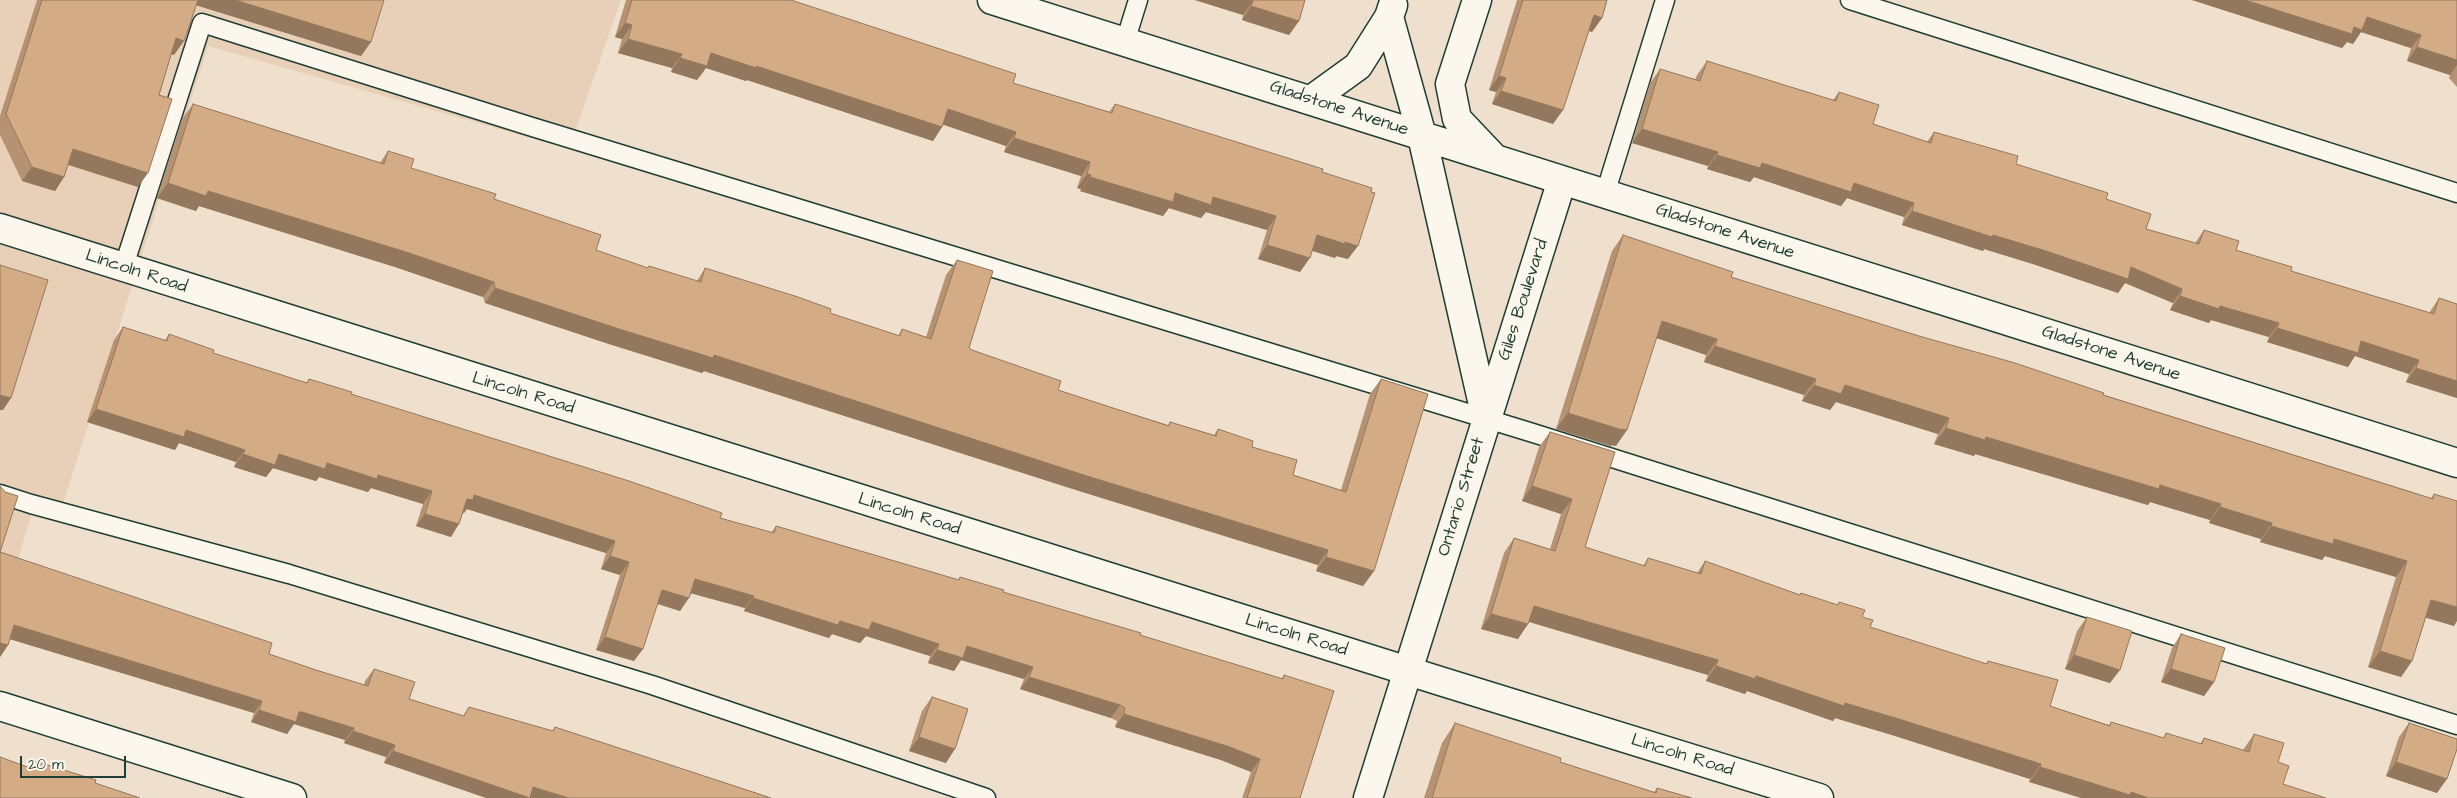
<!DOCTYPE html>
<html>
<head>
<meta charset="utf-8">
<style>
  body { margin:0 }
  #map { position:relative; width:2457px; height:798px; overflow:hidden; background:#efe0cd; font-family:"Architects Daughter",sans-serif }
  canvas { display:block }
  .scale { position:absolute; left:20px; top:756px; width:106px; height:22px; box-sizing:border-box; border:2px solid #1f3d34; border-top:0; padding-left:6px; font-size:15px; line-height:18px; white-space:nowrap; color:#1f3d34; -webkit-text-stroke:4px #fbf7ec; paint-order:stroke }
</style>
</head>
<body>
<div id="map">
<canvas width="2457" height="798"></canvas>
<div class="scale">20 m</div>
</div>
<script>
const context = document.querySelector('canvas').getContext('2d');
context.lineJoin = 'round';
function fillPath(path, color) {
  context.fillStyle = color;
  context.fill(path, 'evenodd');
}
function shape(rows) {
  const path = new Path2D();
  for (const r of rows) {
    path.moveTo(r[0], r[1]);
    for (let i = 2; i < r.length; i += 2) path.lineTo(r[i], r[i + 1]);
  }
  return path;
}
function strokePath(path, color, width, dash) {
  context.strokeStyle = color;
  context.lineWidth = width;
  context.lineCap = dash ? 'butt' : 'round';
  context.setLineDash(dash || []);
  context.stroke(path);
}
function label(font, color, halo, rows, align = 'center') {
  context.font = font + ' "Architects Daughter",sans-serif';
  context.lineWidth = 4;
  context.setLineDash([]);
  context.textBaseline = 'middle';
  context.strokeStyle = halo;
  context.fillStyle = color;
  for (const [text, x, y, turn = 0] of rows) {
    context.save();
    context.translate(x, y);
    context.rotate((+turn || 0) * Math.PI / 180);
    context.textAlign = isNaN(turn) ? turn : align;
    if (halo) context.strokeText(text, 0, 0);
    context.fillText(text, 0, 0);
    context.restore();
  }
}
fillPath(shape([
  [0,0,621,0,569,149,208,46,58,520,33,510,0,617]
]), '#e7d0b7');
const lane = shape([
  [1850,0,2457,193],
  [1125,42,1138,0],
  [1605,194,1665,0],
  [123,269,202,23,529,126,1533,433,2457,725],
  [0,494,31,504,289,574,652,685,986,798]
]);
const street = shape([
  [992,0,2457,463],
  [1477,0,1450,84,1457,119,1493,157],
  [1389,17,1422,136,1486,418],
  [1311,100,1358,66,1389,17,1393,5],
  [0,228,1440,681,1819,798],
  [0,706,292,798],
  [1368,798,1562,180]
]);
strokePath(lane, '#1f3d34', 21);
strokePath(street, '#1f3d34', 31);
strokePath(lane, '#fbf7ec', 18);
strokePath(street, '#fbf7ec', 28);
fillPath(shape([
  [37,0,384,0,361,56,196,5,174,55,171,54,159,95,138,187,68,165,64,177,55,191,22,181,0,135,0,116],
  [626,0,791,0,1013,83,1109,112,1115,104,1322,172,1348,259,1336,256,1335,258,1312,251,1300,272,1258,259,1267,230,1206,212,1201,218,1169,208,1163,216,1080,191,1081,189,1077,188,1081,176,1004,152,1006,146,943,124,942,127,933,141,747,80,746,81,706,68,697,80,671,72,672,68,618,53,622,39,615,37],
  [1195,0,1305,0,1299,21,1289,35,1242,20,1243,15],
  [1517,0,1607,0,1602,18,1592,32,1589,31,1553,124,1492,104,1496,92,1489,90],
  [2192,0,2457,0,2457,87,2449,78,2450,75,2407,61,2411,48,2361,32,2353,44,2347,42,2342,48],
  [1707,61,1833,100,1839,92,1873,124,1927,142,1934,132,2106,199,2146,229,2195,243,2204,230,2236,250,2291,271,2429,313,2439,298,2457,304,2457,398,2406,382,2409,374,2355,356,2348,367,2267,342,2269,337,2211,320,2209,323,2170,310,2173,303,2125,283,2118,293,2036,265,1984,249,1983,251,1902,225,1904,217,1847,198,1841,206,1754,177,1750,182,1707,169,1708,166,1632,143,1650,83,1660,69,1695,80,1697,75],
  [193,104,380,163,388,151,411,168,494,199,596,250,647,268,649,266,697,281,705,268,830,313,898,336,902,329,926,337,946,275,957,260,969,348,972,350,1058,390,1113,408,1168,425,1170,422,1214,435,1218,429,1252,447,1293,475,1341,490,1370,394,1381,379,1374,571,1363,586,1316,571,1318,565,1076,490,704,371,702,373,609,344,485,303,483,297,395,267,199,206,196,211,157,198,182,119],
  [1623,235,1731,277,2431,498,2434,494,2454,626,2426,617,2412,661,2401,677,2368,667,2396,577,2325,556,2322,560,2260,542,2261,539,2209,523,2210,520,2150,502,2148,505,1975,454,1974,456,1934,444,1938,434,1836,402,1830,410,1802,401,1804,395,1704,362,1706,355,1656,338,1616,446,1612,445,1611,446,1556,429,1612,251],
  [123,327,165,340,169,334,213,353,306,383,309,379,351,394,720,518,771,533,776,526,958,580,960,577,1003,592,1281,679,1284,675,1300,798,1242,798,1251,772,1221,760,1115,727,1117,721,1111,718,1020,689,1024,679,961,660,954,671,928,663,930,656,866,636,860,643,832,634,829,638,744,611,745,608,691,593,680,611,657,604,634,661,596,650,620,575,601,569,606,553,467,509,464,513,463,513,451,537,416,526,423,504,371,488,368,492,319,477,316,481,273,468,266,477,234,467,236,462,179,443,175,450,87,422,114,340],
  [1550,432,1615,452,1585,547,1643,566,1648,558,1697,573,1705,561,1800,595,1801,593,1837,605,1839,602,1862,617,1870,627,1986,664,1988,661,2050,706,2109,725,2111,722,2163,738,2166,733,2200,744,2204,738,2243,750,2254,734,2278,762,2029,782,2030,779,1892,735,1835,718,1833,721,1747,691,1745,694,1706,681,1708,675,1529,622,1518,639,1481,629,1504,553,1514,538,1550,549,1561,514,1522,501,1539,447],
  [0,486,0,552,269,654,316,670,364,685,365,681,374,669,409,699,463,716,469,707,552,731,555,727,771,798,384,763,386,757,344,743,345,740,294,724,287,734,251,722,254,713,10,639,8,645,0,657],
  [2087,617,2110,683,2065,669,2077,631],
  [2181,634,2214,682,2204,696,2161,682,2172,648],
  [932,697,946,763,909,751,922,711],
  [1455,723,1560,762,1654,792,1657,788,1692,798,1424,798,1442,743],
  [2409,723,2437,793,2386,776,2399,737]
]), '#b59372');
fillPath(shape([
  [194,0,235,0,371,42,361,56,192,4],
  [1195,0,1249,0,1253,1,1243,15],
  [2192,0,2245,0,2354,27,2367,17,2421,35,2411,48,2361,32,2353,44,2347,42,2342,48],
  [1251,6,1299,21,1289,35,1242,20],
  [1594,15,1602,18,1592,32,1584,29],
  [625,23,632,25,622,39,615,37],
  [176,38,184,41,174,55,166,52],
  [628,39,682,54,672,68,618,53],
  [2417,47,2457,60,2457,65,2450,75,2407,61],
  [711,53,756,66,942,127,933,141,747,80,746,81,706,68,697,80,671,72,680,58],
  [1499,76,1506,78,1496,92,1489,90],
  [1501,91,1563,110,1553,124,1492,104],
  [948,109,1016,132,1006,146,938,123],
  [1642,129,1718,152,1708,166,1632,143],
  [1014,138,1090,162,1081,176,1004,152],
  [73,149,148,173,138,187,63,163],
  [1717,155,1762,163,1854,183,1914,203,1904,217,1847,198,1841,206,1754,177,1750,182,1707,169],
  [32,167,64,177,55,191,22,181],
  [1087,174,1091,175,1081,189,1077,188],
  [1090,177,1175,193,1213,197,1276,216,1267,230,1206,212,1201,218,1169,208,1163,216,1080,191],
  [168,183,208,191,406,252,494,282,483,297,395,267,199,206,196,211,157,198],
  [1912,211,1993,235,2131,267,2182,289,2173,303,2125,283,2118,293,2036,265,1984,249,1983,251,1902,225],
  [1317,235,1345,242,1358,246,1348,259,1336,256,1335,258,1307,249],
  [1267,245,1310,258,1300,272,1258,259],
  [495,288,714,355,1328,550,1318,565,1076,490,704,371,702,373,609,344,485,303],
  [2180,296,2220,306,2279,323,2269,337,2211,320,2209,323,2170,310],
  [1662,321,1717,339,1706,355,1651,336],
  [2277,328,2361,341,2419,360,2409,374,2355,356,2348,367,2267,342],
  [1715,346,1816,379,1804,395,1704,362],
  [2416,368,2457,381,2457,398,2406,382],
  [1814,385,1845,385,1949,418,1938,434,1836,402,1830,410,1802,401],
  [0,395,11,398,3,410,0,410],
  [96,409,186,430,245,450,236,462,179,443,175,450,87,422],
  [1568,413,1627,430,1616,446,1612,445,1611,446,1556,429],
  [1946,428,1986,437,2160,485,2221,504,2210,520,2150,502,2148,505,1975,454,1974,456,1934,444],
  [243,454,279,454,327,463,378,475,432,491,423,504,371,488,368,492,319,477,316,481,273,468,266,477,234,467],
  [1532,486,1572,499,1561,514,1522,501],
  [474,495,615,541,606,553,467,509,464,513,458,511,467,499],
  [2220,507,2272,523,2261,539,2209,523],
  [425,514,459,524,451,537,416,526],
  [2271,526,2334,539,2407,561,2396,577,2325,556,2322,560,2260,542],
  [610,556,629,562,620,575,601,569],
  [1326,557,1374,571,1363,586,1316,571],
  [695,579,754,596,745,608,686,592],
  [662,590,689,598,680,611,653,602],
  [753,598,840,621,872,622,939,644,930,656,866,636,860,643,832,634,829,638,744,611],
  [2431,600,2457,607,2457,621,2454,626,2420,616],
  [1534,606,1718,660,1708,675,1523,620],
  [1491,614,1528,624,1518,639,1481,629],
  [14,625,262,701,254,713,6,638],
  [605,637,643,649,634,661,596,650],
  [0,643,8,645,0,657],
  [967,646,1033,667,1024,679,961,660,954,671,928,663,937,650],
  [2380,651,2412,661,2401,677,2368,667],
  [2074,655,2120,670,2110,683,2065,669],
  [1716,666,1756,676,1902,720,2041,764,2030,779,1892,735,1835,718,1833,721,1747,691,1745,694,1706,681],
  [2171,669,2214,682,2204,696,2161,682],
  [1029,677,1120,705,1111,718,1020,689],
  [259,710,302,712,354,728,345,740,294,724,287,734,251,722],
  [1124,714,1230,747,1260,759,1251,772,1221,760,1115,727],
  [353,731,395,745,386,757,344,743],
  [919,737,955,749,946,763,909,751],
  [393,751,533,787,569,798,486,798,384,763],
  [2396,762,2447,779,2437,793,2386,776],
  [2040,767,2131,792,2149,798,2081,798,2029,782]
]), '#94785d');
const building = shape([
  [42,0,198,0,184,41,176,38,159,95,172,99,148,173,73,149,64,177,32,167,6,114,42,0],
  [235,0,384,0,371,42,235,0],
  [632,0,791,0,1016,74,1013,83,1112,113,1115,104,1323,169,1322,172,1372,188,1371,192,1375,193,1358,246,1345,242,1345,244,1317,235,1310,258,1267,245,1276,216,1213,197,1211,205,1175,193,1173,202,1090,177,1091,175,1087,174,1090,162,1014,138,1016,132,948,109,942,127,756,66,756,68,711,53,707,66,680,58,682,54,628,39,632,25,625,23,632,0],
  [1249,0,1305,0,1299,21,1251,6,1253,1,1249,0],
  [1523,0,1607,0,1602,18,1594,15,1563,110,1501,91,1506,78,1499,76,1523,0],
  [2245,0,2457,0,2457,60,2417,47,2421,35,2367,17,2362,30,2354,27,2352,34,2245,0],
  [1707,61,1836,101,1839,92,1879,105,1873,124,1931,143,1934,132,2018,156,2016,164,2108,193,2106,199,2151,214,2146,229,2199,244,2204,230,2239,241,2236,250,2292,267,2291,271,2434,314,2439,298,2457,304,2457,381,2416,368,2419,360,2361,341,2358,353,2277,328,2279,323,2220,306,2219,309,2180,296,2182,289,2131,267,2128,279,2046,251,1993,235,1992,237,1912,211,1914,203,1854,183,1851,192,1762,163,1760,168,1717,155,1718,152,1642,129,1660,69,1700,81,1707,61],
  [193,104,384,164,388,151,414,159,411,168,496,194,494,199,601,235,596,250,648,268,649,266,701,282,705,268,798,297,831,309,830,313,900,336,902,329,931,339,957,260,993,271,969,348,972,350,1061,381,1058,390,1113,408,1169,426,1170,422,1216,436,1218,429,1253,441,1252,447,1297,460,1293,475,1346,492,1381,379,1428,394,1374,571,1326,557,1328,550,1087,476,714,355,713,358,619,329,495,288,494,282,406,252,208,191,206,196,168,183,193,104],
  [1623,235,1733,272,1731,277,1919,336,2015,363,2104,393,2103,395,2433,499,2434,494,2457,501,2457,607,2431,600,2412,661,2380,651,2407,561,2334,539,2333,544,2271,526,2272,523,2220,507,2221,504,2160,485,2159,489,1986,437,1985,440,1946,428,1949,418,1845,385,1841,394,1814,385,1816,379,1715,346,1717,339,1662,321,1627,430,1622,429,1622,430,1568,413,1623,235],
  [0,265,48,280,11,398,0,395,0,265],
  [123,327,167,341,169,334,214,350,213,353,307,383,309,379,352,392,351,394,629,481,722,513,720,518,774,533,776,526,959,580,960,577,1004,590,1003,592,1141,633,1140,635,1283,679,1284,675,1334,691,1300,798,1247,798,1260,759,1230,747,1124,714,1125,708,1120,705,1029,677,1033,667,967,646,963,658,937,650,939,644,872,622,869,630,840,621,838,625,753,598,754,596,695,579,689,598,662,590,643,649,605,637,629,562,610,556,615,541,474,495,473,500,467,499,459,524,425,514,432,491,378,475,377,479,327,463,325,469,279,454,275,465,243,454,245,450,186,430,184,437,96,409,123,327],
  [1550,432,1615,452,1585,547,1645,566,1648,558,1701,574,1705,561,1800,595,1801,593,1838,605,1839,602,1865,610,1862,617,1873,620,1870,627,1987,664,1988,661,2058,680,2050,706,2110,726,2111,722,2164,738,2166,733,2202,744,2204,738,2249,752,2254,734,2284,743,2278,762,2289,766,2283,784,2326,798,2149,798,2131,792,2130,795,2040,767,2041,764,1902,720,1845,703,1844,706,1756,676,1755,679,1716,666,1718,660,1534,606,1528,624,1491,614,1514,538,1555,551,1572,499,1532,486,1550,432],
  [0,486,5,492,18,496,0,552,272,643,269,654,316,670,368,686,374,669,415,682,409,699,464,716,469,707,553,731,555,727,771,798,569,798,533,787,530,798,393,751,395,745,353,731,354,728,302,712,299,712,296,722,259,710,262,701,14,625,8,645,0,643,0,486],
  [2087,617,2132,631,2120,670,2074,655,2087,617],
  [2181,634,2225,648,2214,682,2171,669,2181,634],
  [932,697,968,709,955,749,919,737,932,697],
  [1455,723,1561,758,1560,762,1656,793,1657,788,1692,798,1432,798,1455,723],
  [2409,723,2457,739,2457,749,2447,779,2396,762,2409,723],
  [0,757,33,769,35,761,96,780,95,783,140,798,0,798,0,757]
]);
fillPath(building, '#d3ab85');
strokePath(building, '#94785d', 1);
label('18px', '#1f3d34', '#fbf7ec', [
  ["Gladstone Avenue",1339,109,18],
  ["Gladstone Avenue",1725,232,18],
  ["Lincoln Road",136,272,18],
  ["Giles Boulevard",1524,300,-72],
  ["Gladstone Avenue",2111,354,18],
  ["Lincoln Road",523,394,17],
  ["Ontario Street",1462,497,-73],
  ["Lincoln Road",909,515,17],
  ["Lincoln Road",1296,636,17],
  ["Lincoln Road",1682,756,17]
]);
</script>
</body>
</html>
